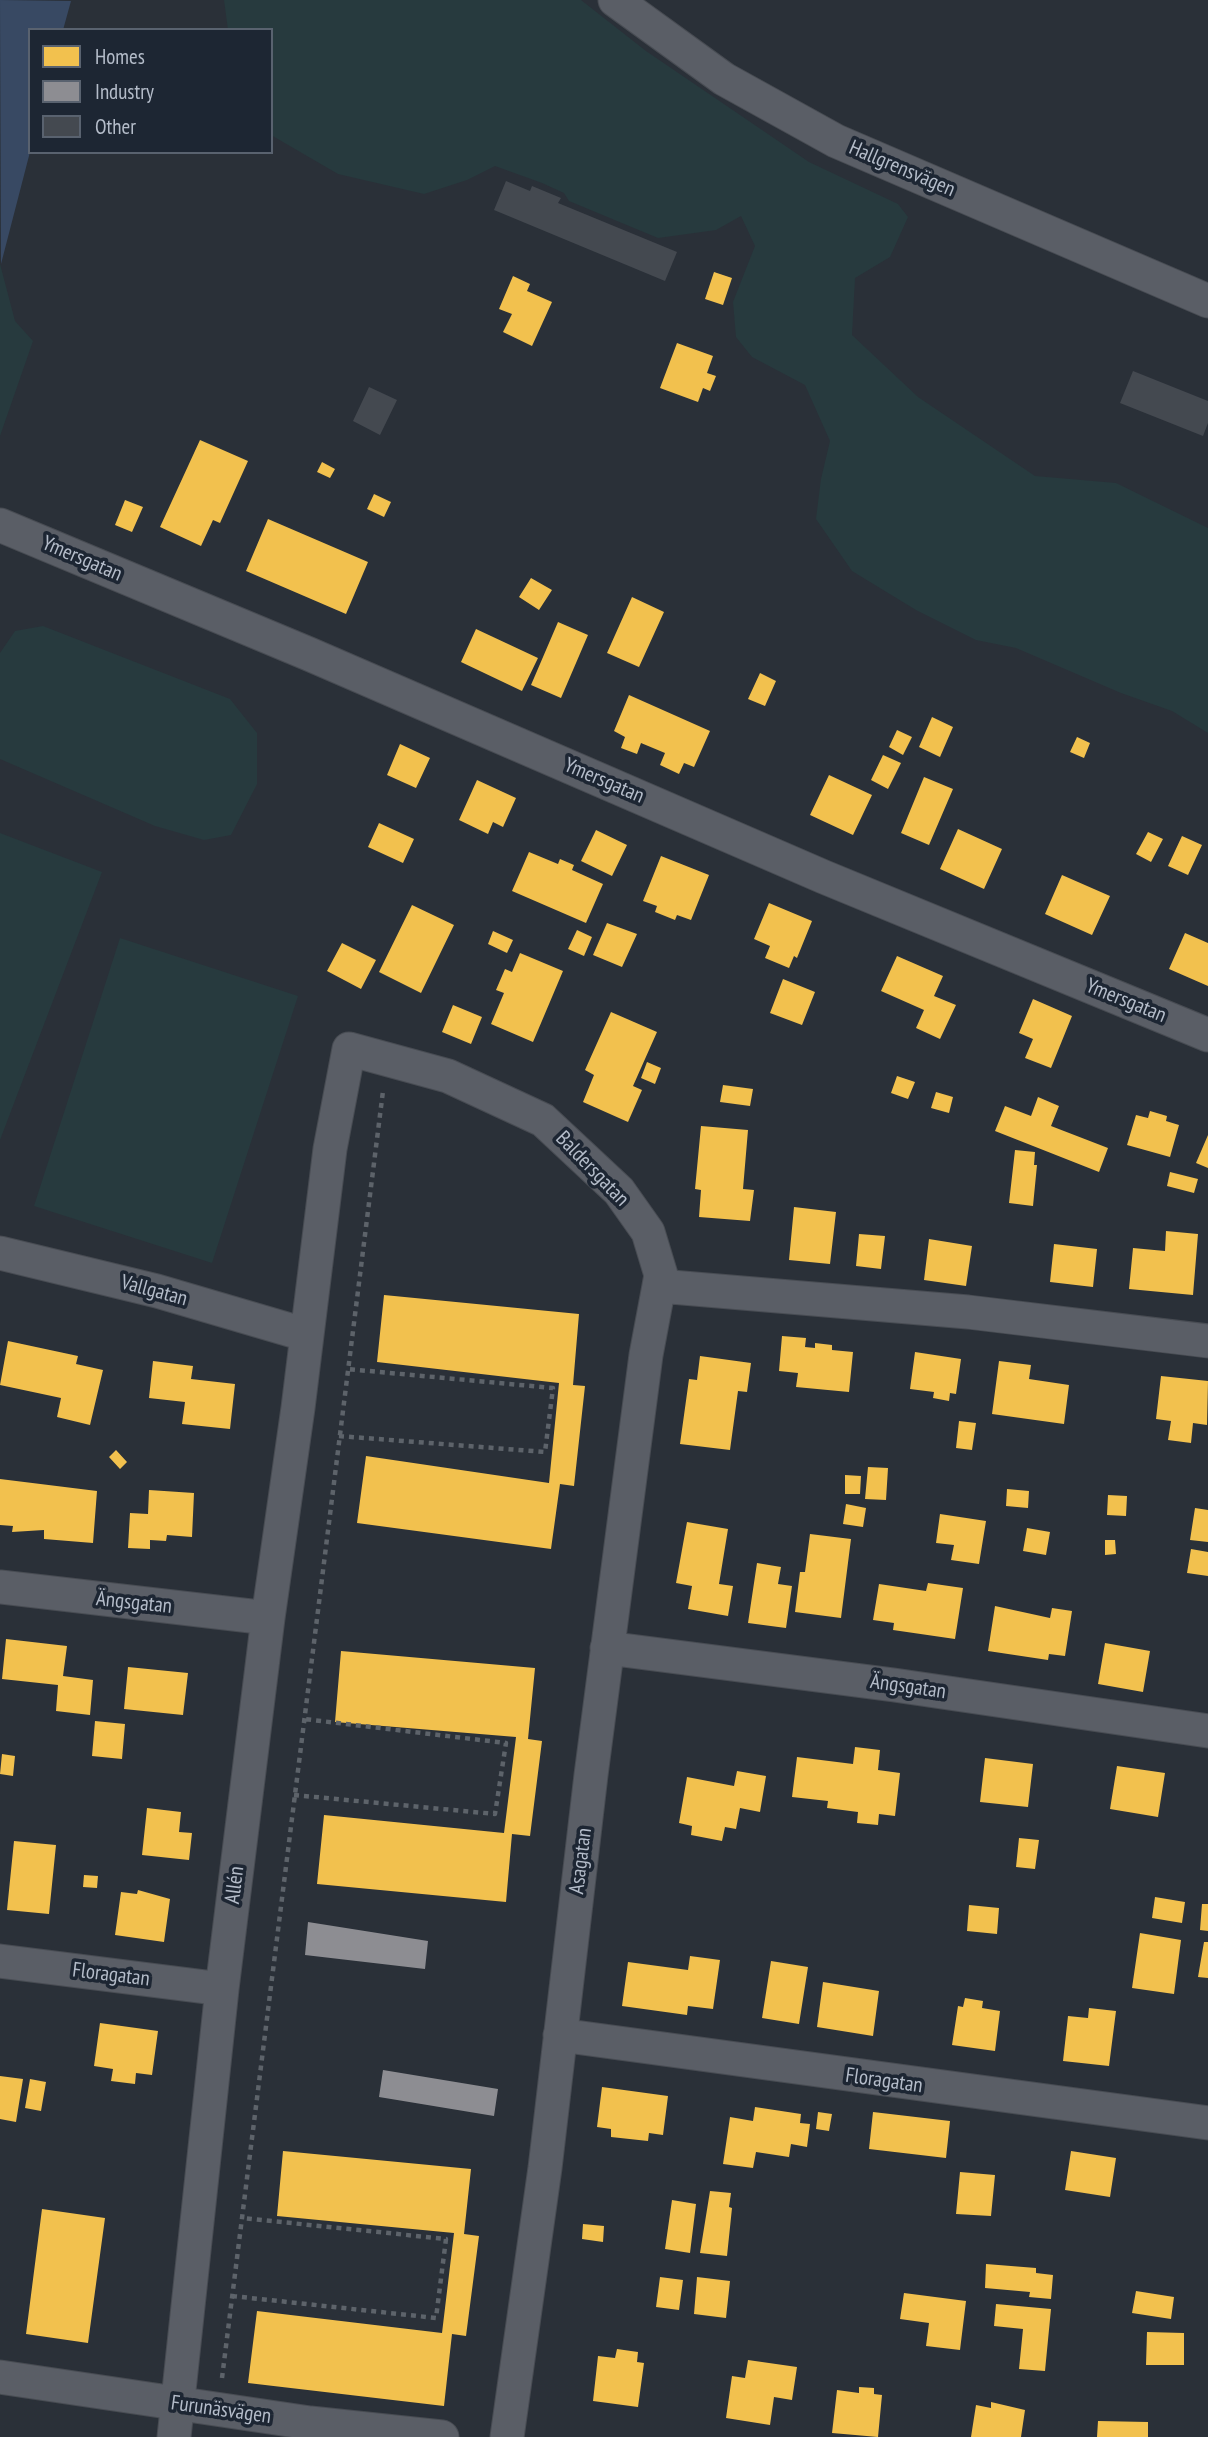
<!DOCTYPE html>
<html>
<head>
<meta charset="utf-8">
<style>
  body { margin:0 }
  #map { position:relative; width:1208px; height:2437px; overflow:hidden; background:#2a3038; font-family:"PT Sans Narrow",sans-serif }
  canvas { display:block }
  .legend { position:absolute; left:28px; top:28px; width:245px; height:126px; box-sizing:border-box; background:#1d2633; border:2px solid #59626f; margin:0; padding:9px 12px; list-style:none; font-size:21px; color:#b4bcc9 }
  .legend li { display:flex; align-items:center; gap:14px; height:35px }
  .legend b { width:35px; border:2px solid #59626f }
</style>
</head>
<body>
<div id="map">
<canvas width="1208" height="2437"></canvas>
<ul class="legend">
<li><b style="height:19px;background:#f2c14e"></b>Homes</li>
<li><b style="height:19px;background:#8d8d92"></b>Industry</li>
<li><b style="height:19px;background:#444950"></b>Other</li>
</ul>
</div>
<script>
const context = document.querySelector('canvas').getContext('2d');
context.lineJoin = 'round';
function fillPath(path, color) {
  context.fillStyle = color;
  context.fill(path, 'evenodd');
}
function shape(rows) {
  const path = new Path2D();
  for (const r of rows) {
    path.moveTo(r[0], r[1]);
    for (let i = 2; i < r.length; i += 2) path.lineTo(r[i], r[i + 1]);
  }
  return path;
}
function strokePath(path, color, width, dash) {
  context.strokeStyle = color;
  context.lineWidth = width;
  context.lineCap = dash ? 'butt' : 'round';
  context.setLineDash(dash || []);
  context.stroke(path);
}
function label(font, color, halo, rows, align = 'center') {
  context.font = font + ' "PT Sans Narrow",sans-serif';
  context.lineWidth = 7;
  context.setLineDash([]);
  context.textBaseline = 'middle';
  context.strokeStyle = halo;
  context.fillStyle = color;
  for (const [text, x, y, turn = 0] of rows) {
    context.save();
    context.translate(x, y);
    context.rotate((+turn || 0) * Math.PI / 180);
    context.textAlign = isNaN(turn) ? turn : align;
    if (halo) context.strokeText(text, 0, 0);
    context.fillText(text, 0, 0);
    context.restore();
  }
}
fillPath(shape([
  [224,0,581,0,646,51,809,162,898,204,908,217,890,257,855,278,852,335,918,397,1035,476,1116,483,1208,528,1208,733,1172,711,1121,693,1016,648,976,640,916,610,852,571,816,519,821,479,830,441,805,385,752,357,736,337,733,302,755,246,741,216,716,230,658,238,569,201,564,193,542,183,495,166,467,180,424,194,338,174,271,135,271,30,228,30],
  [0,264,15,321,33,341,0,436],
  [43,626,230,699,257,733,257,784,231,835,204,840,155,826,0,759,0,653,15,631],
  [0,833,102,872,0,1140],
  [120,938,298,996,212,1263,34,1206]
]), '#273a3e');
fillPath(shape([
  [0,0,71,1,63,30,30,30,30,152,1,264]
]), '#384963');
fillPath(shape([
  [714,272,732,278,723,305,705,299],
  [513,276,530,284,527,291,552,302,532,346,503,332,512,314,499,309],
  [677,343,713,356,707,373,716,376,710,391,703,388,698,402,660,388],
  [200,440,248,461,220,523,213,520,201,546,160,527],
  [322,462,335,469,330,478,317,472],
  [374,494,391,502,384,517,367,509],
  [125,500,143,507,132,532,115,525],
  [268,519,368,562,346,614,246,571],
  [531,578,552,590,539,610,519,597],
  [632,597,664,612,639,667,607,653],
  [558,622,588,635,561,698,531,685],
  [476,629,538,658,522,691,461,662],
  [760,673,776,681,765,706,748,699],
  [629,695,710,731,694,767,684,763,679,774,660,765,665,753,641,743,637,754,621,748,625,737,614,731],
  [932,717,953,727,940,757,919,747],
  [897,730,912,737,903,755,889,747],
  [1077,737,1090,743,1084,758,1070,752],
  [400,744,430,758,416,788,387,775],
  [883,755,901,763,888,789,871,780],
  [829,775,872,795,853,835,810,815],
  [924,777,953,789,929,845,901,833],
  [477,780,516,798,503,827,493,822,488,834,459,820],
  [379,823,414,839,403,863,368,847],
  [958,829,1002,849,984,889,940,869],
  [596,830,627,845,612,876,581,861],
  [1148,832,1163,839,1151,862,1136,854],
  [1182,836,1202,845,1188,875,1168,866],
  [529,852,558,864,560,859,574,865,572,870,603,884,586,923,512,891],
  [661,856,709,875,691,920,677,915,675,920,655,912,657,906,643,901],
  [1062,875,1110,896,1092,935,1045,914],
  [769,903,812,921,797,958,794,956,789,968,765,958,770,946,754,939],
  [412,905,454,925,421,993,379,972],
  [607,923,637,934,622,967,593,955],
  [577,930,592,937,584,956,568,949],
  [493,931,513,940,507,953,488,944],
  [1185,933,1208,943,1208,986,1169,969],
  [342,943,376,960,361,989,327,971],
  [520,953,563,971,533,1042,491,1024,504,993,496,990,505,969,512,972],
  [897,956,943,976,934,996,956,1005,940,1039,916,1028,924,1010,881,991],
  [783,979,815,992,802,1025,770,1013],
  [1033,999,1072,1016,1051,1068,1025,1058,1033,1039,1019,1033],
  [453,1005,482,1017,471,1044,442,1032],
  [611,1012,657,1032,633,1086,642,1090,628,1122,583,1102,594,1075,585,1070],
  [647,1062,661,1068,655,1084,641,1078],
  [897,1076,915,1082,908,1099,891,1093],
  [723,1085,753,1089,750,1106,720,1102],
  [936,1092,953,1097,949,1113,931,1108],
  [1038,1097,1059,1106,1051,1126,1108,1148,1099,1172,995,1131,1005,1106,1031,1116],
  [1150,1111,1167,1116,1166,1121,1179,1125,1170,1157,1127,1145,1136,1115,1148,1118],
  [701,1126,748,1130,743,1189,754,1190,750,1221,699,1217,701,1190,695,1189],
  [1208,1135,1208,1168,1196,1163],
  [1015,1150,1035,1152,1034,1165,1037,1165,1033,1206,1009,1203],
  [1170,1172,1198,1179,1194,1193,1167,1186],
  [794,1207,836,1212,830,1264,789,1260],
  [1166,1231,1198,1234,1193,1295,1129,1289,1133,1248,1165,1251],
  [859,1234,885,1236,881,1269,856,1266],
  [929,1239,972,1246,966,1286,924,1280],
  [1054,1244,1097,1249,1093,1287,1050,1282],
  [384,1295,579,1314,573,1385,585,1386,574,1486,560,1484,551,1549,357,1523,366,1456,549,1483,559,1383,377,1362],
  [782,1336,806,1338,805,1347,815,1348,815,1343,832,1345,832,1350,853,1352,849,1392,796,1387,798,1373,779,1371],
  [8,1341,78,1356,76,1364,103,1370,90,1425,57,1417,61,1398,0,1385],
  [915,1352,961,1359,956,1394,950,1393,949,1401,933,1398,934,1392,910,1389],
  [700,1356,751,1363,747,1392,738,1391,730,1450,680,1444,689,1379,697,1380],
  [153,1361,193,1366,191,1379,235,1384,230,1429,182,1424,185,1402,149,1398],
  [999,1361,1031,1365,1029,1379,1069,1385,1064,1424,992,1414],
  [1161,1376,1208,1381,1207,1425,1193,1423,1191,1443,1168,1440,1171,1421,1156,1419],
  [959,1421,976,1423,972,1450,956,1448],
  [116,1450,127,1462,120,1469,109,1457],
  [868,1467,888,1468,886,1500,865,1499],
  [845,1475,861,1476,860,1494,845,1494],
  [0,1479,97,1491,93,1543,44,1539,44,1530,12,1532,13,1526,0,1525],
  [1007,1489,1029,1491,1028,1508,1006,1506],
  [149,1490,194,1493,192,1537,167,1535,166,1541,150,1540,150,1549,128,1548,130,1513,148,1514],
  [1108,1495,1127,1496,1126,1516,1107,1515],
  [846,1504,866,1508,863,1527,843,1524],
  [1195,1508,1208,1510,1208,1542,1190,1540],
  [940,1514,986,1521,979,1564,951,1560,954,1545,936,1543],
  [687,1522,728,1529,719,1584,733,1586,728,1616,688,1609,692,1586,676,1583],
  [1027,1528,1050,1532,1046,1555,1023,1551],
  [810,1534,851,1539,841,1618,795,1612,800,1572,805,1572],
  [1105,1540,1115,1540,1116,1554,1105,1555],
  [1191,1549,1208,1552,1208,1576,1187,1573],
  [757,1563,781,1567,778,1584,792,1586,786,1628,748,1623],
  [928,1583,963,1588,955,1639,893,1630,894,1623,873,1620,879,1584,926,1591],
  [995,1606,1050,1618,1052,1608,1072,1611,1065,1656,1049,1654,1048,1660,988,1651],
  [6,1639,67,1646,63,1676,93,1680,90,1715,56,1711,58,1685,2,1679],
  [1105,1643,1150,1651,1143,1692,1098,1684],
  [341,1651,535,1668,528,1739,542,1741,530,1836,512,1834,506,1902,317,1884,324,1815,504,1833,516,1737,335,1722],
  [128,1667,188,1673,183,1715,124,1709],
  [95,1721,125,1724,122,1759,92,1756],
  [855,1747,880,1750,878,1770,900,1773,895,1816,879,1814,878,1825,857,1823,858,1812,827,1808,828,1801,792,1797,797,1757,853,1764],
  [2,1754,15,1756,13,1776,0,1774],
  [985,1758,1033,1764,1028,1807,980,1802],
  [1117,1766,1165,1773,1158,1817,1110,1809],
  [737,1771,766,1776,760,1812,740,1808,736,1829,725,1827,722,1841,691,1835,692,1826,679,1823,687,1777,734,1786],
  [147,1808,181,1812,179,1832,192,1833,189,1860,142,1855],
  [1019,1838,1039,1840,1035,1869,1016,1867],
  [14,1841,56,1845,49,1914,7,1910],
  [84,1875,98,1876,97,1888,83,1887],
  [138,1890,170,1899,164,1942,115,1935,121,1892,137,1894],
  [1155,1897,1185,1902,1182,1923,1152,1918],
  [1202,1904,1208,1904,1208,1931,1200,1930],
  [969,1905,999,1908,997,1934,967,1931],
  [1140,1933,1181,1940,1174,1994,1132,1988],
  [1204,1942,1208,1942,1208,1978,1198,1977],
  [690,1956,720,1960,713,2009,688,2006,687,2015,622,2006,628,1962,688,1970],
  [771,1961,808,1967,799,2024,762,2018],
  [823,1982,879,1991,873,2036,817,2027],
  [965,1998,983,2001,982,2008,1000,2011,995,2051,952,2045,958,2006,963,2007],
  [1089,2008,1116,2011,1109,2066,1063,2061,1068,2016,1088,2018],
  [100,2023,158,2031,152,2075,136,2073,135,2084,111,2081,113,2069,94,2066],
  [0,2076,23,2079,16,2122,0,2119],
  [30,2079,46,2082,41,2111,25,2108],
  [602,2087,668,2096,663,2135,649,2133,648,2141,611,2137,611,2129,597,2127],
  [755,2107,801,2114,800,2123,810,2124,807,2147,791,2144,789,2157,756,2152,753,2168,723,2164,730,2117,753,2121],
  [818,2112,832,2114,829,2131,816,2129],
  [873,2112,950,2121,946,2158,869,2149],
  [283,2151,471,2169,464,2234,479,2236,466,2336,452,2334,444,2406,248,2383,257,2311,442,2333,454,2233,277,2216],
  [1071,2151,1116,2158,1110,2197,1065,2190],
  [960,2172,995,2175,991,2216,956,2214],
  [710,2191,731,2193,729,2207,732,2208,727,2256,700,2253],
  [672,2200,696,2204,690,2253,665,2249],
  [42,2209,105,2218,88,2343,26,2334],
  [583,2224,604,2226,603,2242,582,2239],
  [986,2264,1036,2268,1036,2273,1053,2275,1051,2299,1029,2297,1030,2292,985,2288],
  [660,2277,683,2280,679,2310,656,2307],
  [697,2277,730,2281,726,2318,694,2314],
  [1136,2291,1174,2297,1171,2319,1132,2313],
  [904,2293,966,2301,960,2350,926,2346,929,2323,900,2319],
  [996,2304,1051,2309,1045,2371,1019,2369,1023,2329,994,2326],
  [1147,2332,1184,2333,1184,2365,1146,2365],
  [617,2349,638,2352,637,2362,644,2363,638,2407,593,2401,598,2356,615,2358],
  [748,2360,797,2367,792,2400,774,2397,770,2425,726,2418,732,2376,745,2378],
  [859,2387,874,2388,874,2394,882,2395,878,2437,832,2433,837,2390,859,2393],
  [991,2402,1025,2410,1021,2437,971,2437,976,2405,991,2408],
  [1098,2421,1148,2422,1148,2437,1097,2437]
]), '#f2c14e');
fillPath(shape([
  [308,1922,428,1941,425,1969,305,1955],
  [383,2070,498,2089,494,2116,379,2097]
]), '#8d8d92');
fillPath(shape([
  [506,181,530,191,532,186,561,198,558,203,677,252,665,281,494,210],
  [1133,371,1208,401,1208,423,1203,436,1120,403],
  [369,387,397,400,380,435,353,421]
]), '#444950');
const minor = shape([
  [615,0,724,79,836,141,1208,301],
  [0,525,309,654,824,877,1208,1035],
  [0,1253,157,1291,307,1335],
  [0,1587,268,1618],
  [607,1648,894,1685,1208,1731],
  [0,1961,222,1989],
  [560,2035,1208,2123],
  [0,2377,310,2423,442,2437],
  [174,2437,222,1989,268,1618,298,1408,330,1149,349,1049,448,1076,543,1120,619,1191,648,1232,661,1275,659,1286,968,1312,1208,1341],
  [507,2437,545,2168,591,1775,646,1355,659,1286]
]);
strokePath(minor, '#484c53', 35);
strokePath(shape([
  [339,1436,545,1452,553,1388,347,1369],
  [294,1795,495,1814,506,1743,304,1719],
  [232,2296,436,2318,446,2239,242,2218],
  [222,2378,383,1091]
]), '#5d636a', 4.5, [5, 5]);
strokePath(minor, '#5a5e66', 33);
label('21px', '#b4bcc9', '#1d2633', [
  ["Hallgrensvägen",902,169,23],
  ["Ymersgatan",82,559,23],
  ["Ymersgatan",604,781,23],
  ["Ymersgatan",1126,1001,22],
  ["Baldersgatan",592,1169,46],
  ["Vallgatan",154,1291,15],
  ["Ängsgatan",134,1603,6],
  ["Ängsgatan",908,1687,8],
  ["Asagatan",581,1861,-83],
  ["Allén",235,1885,-83],
  ["Floragatan",111,1975,7],
  ["Floragatan",884,2081,8],
  ["Furunäsvägen",221,2410,8]
]);
</script>
</body>
</html>
